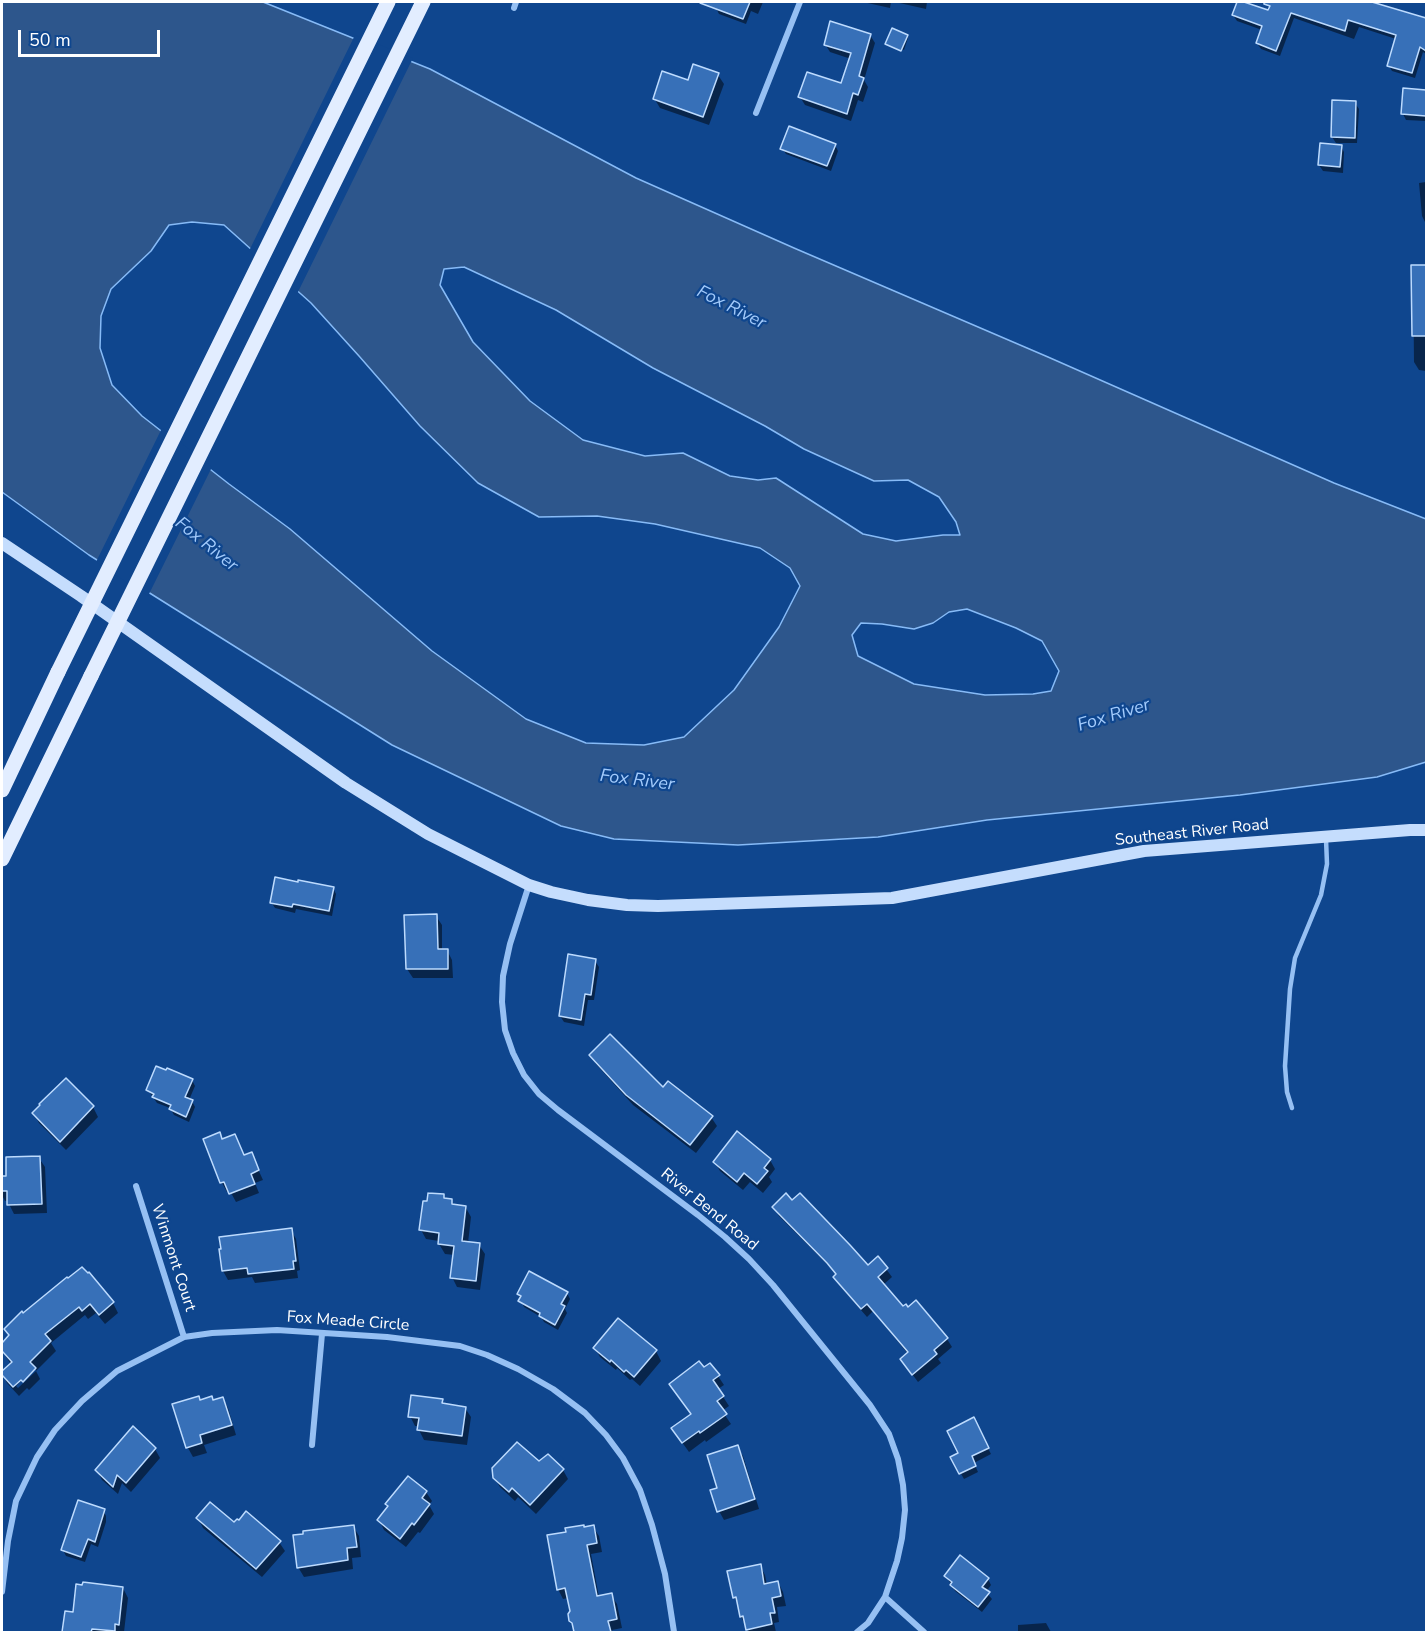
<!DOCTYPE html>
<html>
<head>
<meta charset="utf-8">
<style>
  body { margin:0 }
  #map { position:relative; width:1428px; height:1634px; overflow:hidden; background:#0f468e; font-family:"Nunito Sans",sans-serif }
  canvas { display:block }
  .frame { position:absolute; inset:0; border:3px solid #fff; pointer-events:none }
  .scale { position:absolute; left:18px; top:30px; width:142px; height:27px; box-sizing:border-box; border:3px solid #fff; border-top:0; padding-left:8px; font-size:18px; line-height:21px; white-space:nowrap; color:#fff; -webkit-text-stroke:4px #0f468e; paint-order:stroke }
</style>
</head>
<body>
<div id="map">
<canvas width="1428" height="1634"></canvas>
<div class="frame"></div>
<div class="scale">50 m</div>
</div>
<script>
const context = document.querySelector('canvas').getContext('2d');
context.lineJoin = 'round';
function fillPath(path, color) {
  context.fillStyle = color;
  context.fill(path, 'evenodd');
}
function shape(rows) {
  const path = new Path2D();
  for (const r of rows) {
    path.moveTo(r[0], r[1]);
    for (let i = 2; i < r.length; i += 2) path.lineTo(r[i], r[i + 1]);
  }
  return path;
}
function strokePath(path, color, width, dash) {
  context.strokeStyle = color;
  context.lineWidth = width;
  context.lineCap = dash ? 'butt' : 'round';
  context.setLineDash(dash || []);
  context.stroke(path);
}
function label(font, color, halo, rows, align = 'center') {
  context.font = font + ' "Nunito Sans",sans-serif';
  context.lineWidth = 4.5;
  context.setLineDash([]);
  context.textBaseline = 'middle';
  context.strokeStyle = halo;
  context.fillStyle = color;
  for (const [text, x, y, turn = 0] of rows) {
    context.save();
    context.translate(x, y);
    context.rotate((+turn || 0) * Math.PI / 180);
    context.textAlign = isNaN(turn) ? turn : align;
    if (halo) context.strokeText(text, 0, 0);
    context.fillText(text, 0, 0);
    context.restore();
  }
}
const water = shape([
  [2,2,263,2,430,69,636,178,794,248,1048,357,1334,483,1426,519,1426,762,1377,777,1240,795,987,820,878,837,738,845,614,839,561,826,392,745,89,555,2,492,2,2],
  [192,222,224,225,311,303,359,356,420,426,478,483,539,517,597,516,655,524,760,548,790,568,800,586,779,627,734,690,684,737,644,745,586,743,526,719,432,651,290,529,229,484,142,416,112,385,100,348,101,316,111,289,151,251,169,225,192,222],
  [464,267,556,310,653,368,765,426,804,449,874,481,908,480,939,497,956,522,960,535,943,535,896,541,863,534,776,478,758,480,730,476,683,453,645,456,583,440,530,401,473,342,440,285,444,269,464,267],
  [967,609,1016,628,1042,641,1059,671,1051,691,1033,694,985,695,914,684,858,656,852,635,861,623,882,624,914,629,933,623,949,612,967,609]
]);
fillPath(water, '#2d568c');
strokePath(water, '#87bbf7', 1.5);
fillPath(shape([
  [355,35,413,58,297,294,249,251],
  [162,428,212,467,148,596,96,562]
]), '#0f468e');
fillPath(shape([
  [719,2,763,2,758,14,751,11,746,24,719,14,716,8],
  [863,2,891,2,890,8],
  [895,2,927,2,926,9],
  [1238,2,1269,12,1273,2,1299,2,1320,9,1322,2,1340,6,1341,2,1360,2,1377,7,1378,5,1426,20,1426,54,1423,52,1415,78,1392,71,1389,66,1396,39,1359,27,1354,39,1294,18,1280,56,1261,49,1257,43,1262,30,1237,21,1233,15],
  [870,35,875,43,864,80,868,87,863,102,858,100,851,121,805,105,800,97,841,85,851,59,830,52,825,44],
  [907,36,908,38,904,50,887,44],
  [718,75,724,84,709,125,660,108,654,98,689,82],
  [1404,89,1426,91,1426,121,1406,120,1403,114],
  [1355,103,1359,109,1357,143,1336,143,1332,137],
  [835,145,838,151,831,171,786,154,782,148],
  [1341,146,1344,152,1343,173,1323,171,1319,165],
  [1426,182,1426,222,1425,222,1422,216,1419,183],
  [1413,266,1426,267,1426,371,1419,370,1414,362],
  [333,888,336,894,332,916,296,909,295,913,275,908,271,902],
  [436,916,442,925,442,950,447,950,452,960,453,978,413,978,407,969],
  [595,961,599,967,594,1000,588,1000,584,1026,564,1022,560,1016],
  [591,1055,663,1090,711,1117,717,1126,696,1153,633,1105,596,1064],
  [66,1080,93,1107,98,1117,66,1150,39,1123,34,1113],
  [192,1080,195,1086,189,1100,192,1101,195,1107,189,1122,174,1115,170,1108,157,1103,148,1090],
  [219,1134,223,1140,235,1136,244,1156,251,1154,263,1180,255,1183,259,1193,236,1202,230,1191,227,1192,222,1183,205,1140],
  [39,1158,45,1167,47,1213,14,1214,9,1204,9,1200,5,1201,2,1195,2,1177,8,1177],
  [770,1160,775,1169,769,1177,772,1182,763,1193,750,1182,743,1190,720,1171,715,1162],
  [443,1196,446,1200,451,1201,455,1206,466,1208,471,1217,468,1243,479,1245,485,1254,480,1290,457,1287,452,1277,455,1255,445,1254,439,1244,439,1241,426,1239,421,1230],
  [774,1207,868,1267,878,1258,892,1277,883,1285,902,1308,947,1339,952,1347,938,1359,941,1363,918,1382,901,1359,908,1354,873,1311,867,1317,840,1286,835,1277,837,1276,834,1271,779,1216],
  [291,1230,296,1239,300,1270,297,1271,298,1278,255,1283,252,1277,228,1280,223,1271,223,1250],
  [89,1274,113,1303,118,1313,105,1324,96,1313,88,1319,85,1315,51,1343,56,1351,36,1371,40,1379,29,1390,27,1388,19,1396,7,1383,2,1373,11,1364,2,1351,2,1345,10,1337,6,1330,23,1315],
  [36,1366,36,1371,18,1388,16,1386],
  [567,1293,570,1299,565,1309,567,1313,558,1330,544,1322,541,1317,524,1307,518,1294],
  [595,1348,656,1351,661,1361,640,1386,632,1379,630,1380,617,1368,616,1370,600,1357],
  [703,1369,718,1376,724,1385,718,1389,729,1406,722,1411,731,1424,706,1442,705,1440,689,1452,679,1438,692,1415],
  [223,1398,228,1408,236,1435,204,1445,207,1453,193,1457,188,1448,174,1405,200,1401,213,1401],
  [442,1401,444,1405,465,1408,471,1417,467,1445,424,1440,419,1430,419,1426,415,1426,410,1416],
  [976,1425,991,1454,974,1463,978,1472,964,1479,952,1458,960,1454],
  [737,1447,743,1456,759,1509,724,1520,719,1511,719,1488],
  [155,1449,160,1458,131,1492,122,1483,118,1494,102,1480,97,1470],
  [539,1463,563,1470,568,1479,536,1514,518,1497,515,1501,500,1487,494,1477],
  [426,1492,432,1501,429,1505,434,1514,420,1533,418,1532,406,1547,384,1530,379,1520],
  [103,1510,106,1516,106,1522,98,1547,91,1544,85,1562,66,1556,63,1550],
  [198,1518,279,1542,285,1551,262,1577,203,1528],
  [353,1526,359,1536,361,1557,352,1558,353,1569,304,1577,298,1567],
  [593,1527,599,1536,602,1552,591,1554,599,1597,611,1595,617,1604,622,1628,612,1630,613,1632,575,1632,568,1598,563,1599,558,1589],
  [760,1566,765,1575,767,1585,778,1582,783,1592,786,1606,777,1607,779,1622,774,1623,776,1632,749,1632,741,1617,739,1605,734,1597],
  [946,1576,988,1579,991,1585,986,1592,992,1599,982,1612,955,1591],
  [123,1588,128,1598,124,1632,64,1632],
  [1046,1623,1051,1632,1018,1632,1018,1625]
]), '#0007');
const building = shape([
  [1237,2,1244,2,1268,10,1270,6,1264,4,1264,2,1372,2,1426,18,1426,51,1420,47,1412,73,1387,66,1396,35,1348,20,1345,31,1291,13,1276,51,1256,43,1262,26,1232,15,1237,2],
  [700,3,700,2,750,2,743,19,700,3],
  [830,21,871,34,859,76,864,78,858,95,853,93,847,114,798,97,807,72,841,83,851,53,824,45,830,21],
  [892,28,908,35,901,51,885,44,892,28],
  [693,64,719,73,703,117,653,99,662,71,688,80,693,64],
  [1403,88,1426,90,1426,116,1401,114,1403,88],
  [1332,100,1356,101,1355,138,1331,137,1332,100],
  [789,126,836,144,827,166,780,149,789,126],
  [1320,143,1342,145,1340,167,1318,165,1320,143],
  [1411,265,1426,265,1426,336,1412,336,1411,265],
  [275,877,298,882,298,880,334,887,329,911,293,904,292,907,270,903,275,877],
  [437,914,438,949,448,949,448,969,406,969,404,915,437,914],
  [568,954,596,959,591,995,585,994,581,1020,559,1016,568,954],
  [610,1034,663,1087,668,1081,713,1116,690,1145,626,1095,589,1055,610,1034],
  [156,1066,166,1070,167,1068,193,1079,185,1097,193,1100,186,1117,169,1109,171,1105,152,1097,154,1094,146,1090,156,1066],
  [66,1078,94,1106,60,1142,32,1113,40,1105,39,1104,66,1078],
  [737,1131,771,1159,764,1168,768,1171,757,1184,744,1173,737,1182,713,1162,737,1131],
  [220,1132,222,1139,235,1134,244,1155,252,1152,259,1170,251,1174,255,1184,229,1194,224,1182,220,1183,203,1139,220,1132],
  [40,1156,42,1204,7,1205,7,1191,2,1191,2,1176,6,1176,6,1157,40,1156],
  [428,1193,444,1194,444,1198,452,1199,452,1204,466,1206,462,1241,480,1243,476,1281,450,1278,454,1246,438,1244,439,1233,419,1230,423,1201,427,1201,428,1193],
  [786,1193,792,1200,800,1193,850,1245,868,1265,878,1256,888,1268,878,1277,903,1306,906,1304,908,1307,916,1300,948,1338,934,1350,937,1354,912,1375,900,1359,908,1352,867,1304,861,1309,833,1277,836,1274,827,1263,772,1207,786,1193],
  [292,1228,296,1261,293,1261,294,1269,248,1274,247,1268,222,1271,219,1249,221,1249,219,1237,292,1228],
  [82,1267,88,1273,89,1272,114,1302,99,1315,90,1304,82,1311,79,1307,45,1334,51,1341,30,1362,36,1368,23,1382,21,1380,13,1387,2,1375,2,1371,12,1362,2,1351,2,1343,9,1335,4,1329,22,1311,23,1313,67,1277,68,1278,82,1267],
  [529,1271,568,1292,561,1304,565,1306,555,1325,539,1316,540,1313,518,1301,521,1296,517,1294,529,1271],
  [618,1318,657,1350,634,1377,626,1370,624,1372,611,1360,610,1362,593,1348,618,1318],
  [699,1361,704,1367,710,1363,720,1375,713,1380,724,1396,717,1401,727,1414,700,1433,699,1431,682,1443,671,1428,691,1414,669,1384,699,1361],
  [411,1395,443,1399,442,1403,466,1407,462,1436,417,1430,419,1418,408,1417,411,1395],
  [199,1396,200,1400,212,1396,213,1400,223,1397,232,1425,200,1435,202,1443,186,1448,172,1404,199,1396],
  [974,1417,989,1448,972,1456,976,1466,959,1474,950,1457,958,1453,947,1431,974,1417],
  [133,1426,156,1448,126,1483,117,1475,113,1487,95,1470,133,1426],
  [517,1442,539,1461,548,1454,564,1469,530,1505,512,1488,509,1492,493,1478,492,1468,517,1442],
  [738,1445,755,1499,717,1512,710,1490,717,1488,707,1455,738,1445],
  [408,1476,427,1491,422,1498,430,1504,414,1525,412,1523,400,1539,377,1520,388,1506,385,1504,408,1476],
  [78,1500,105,1509,95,1542,88,1539,81,1557,61,1550,78,1500],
  [210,1502,234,1522,237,1519,239,1520,246,1511,281,1541,256,1569,196,1518,210,1502],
  [354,1525,357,1547,347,1548,348,1560,297,1568,293,1535,303,1534,303,1531,354,1525],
  [584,1525,584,1527,594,1525,597,1543,587,1545,597,1596,612,1593,617,1619,608,1621,611,1632,574,1632,572,1623,569,1621,568,1614,570,1611,565,1588,557,1590,547,1535,566,1532,565,1528,584,1525],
  [960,1555,989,1578,982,1587,990,1592,978,1607,950,1585,952,1582,944,1576,960,1555],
  [761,1564,764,1584,778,1581,781,1596,772,1598,775,1613,770,1613,772,1624,746,1630,743,1616,740,1617,736,1597,733,1598,727,1571,761,1564],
  [83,1582,123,1587,119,1625,115,1624,115,1631,92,1629,91,1632,62,1632,65,1611,73,1612,76,1584,82,1585,83,1582]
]);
fillPath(building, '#3770b8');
strokePath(building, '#bddbfe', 1.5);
strokePath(shape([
  [1292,1108,1287,1092,1285,1066,1290,989,1295,958,1321,895,1327,864,1326,839]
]), '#96c0f3', 4.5);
strokePath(shape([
  [514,8,516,2],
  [756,113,800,2],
  [529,885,510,944,503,976,502,1002,505,1030,513,1053,524,1075,539,1094,558,1110,698,1215,725,1237,749,1259,773,1285,870,1405,889,1434,898,1459,903,1485,905,1510,902,1538,897,1561,885,1597,868,1623,857,1632],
  [136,1186,184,1337],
  [312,1445,322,1334],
  [2,1592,8,1541,16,1501,37,1457,55,1430,82,1401,117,1371,184,1337,212,1333,277,1330,387,1337,460,1346,487,1355,518,1369,553,1389,585,1413,606,1435,623,1458,640,1490,652,1525,665,1574,674,1632],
  [885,1597,924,1632]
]), '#96c0f3', 6);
strokePath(shape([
  [2,543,81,596,346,783,428,834,529,885,551,892,588,900,627,905,658,906,892,898,1144,851,1410,830,1426,830]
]), '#c5ddfd', 12);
strokePath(shape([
  [2,790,58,672],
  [2,859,91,676]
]), '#e2edff', 15);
strokePath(shape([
  [58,672,388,2],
  [91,676,423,2]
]), '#e2edff', 15);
label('16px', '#fff', '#0f468e', [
  ["Southeast River Road",1192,833,-6],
  ["River Bend Road",709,1210,39],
  ["Winmont Court",173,1258,72],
  ["Fox Meade Circle",348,1322,4]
]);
label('italic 18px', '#a2cafb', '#0f468e', [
  ["Fox River",731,308,27],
  ["Fox River",206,545,39],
  ["Fox River",1114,716,-17],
  ["Fox River",637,781,7]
]);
</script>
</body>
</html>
